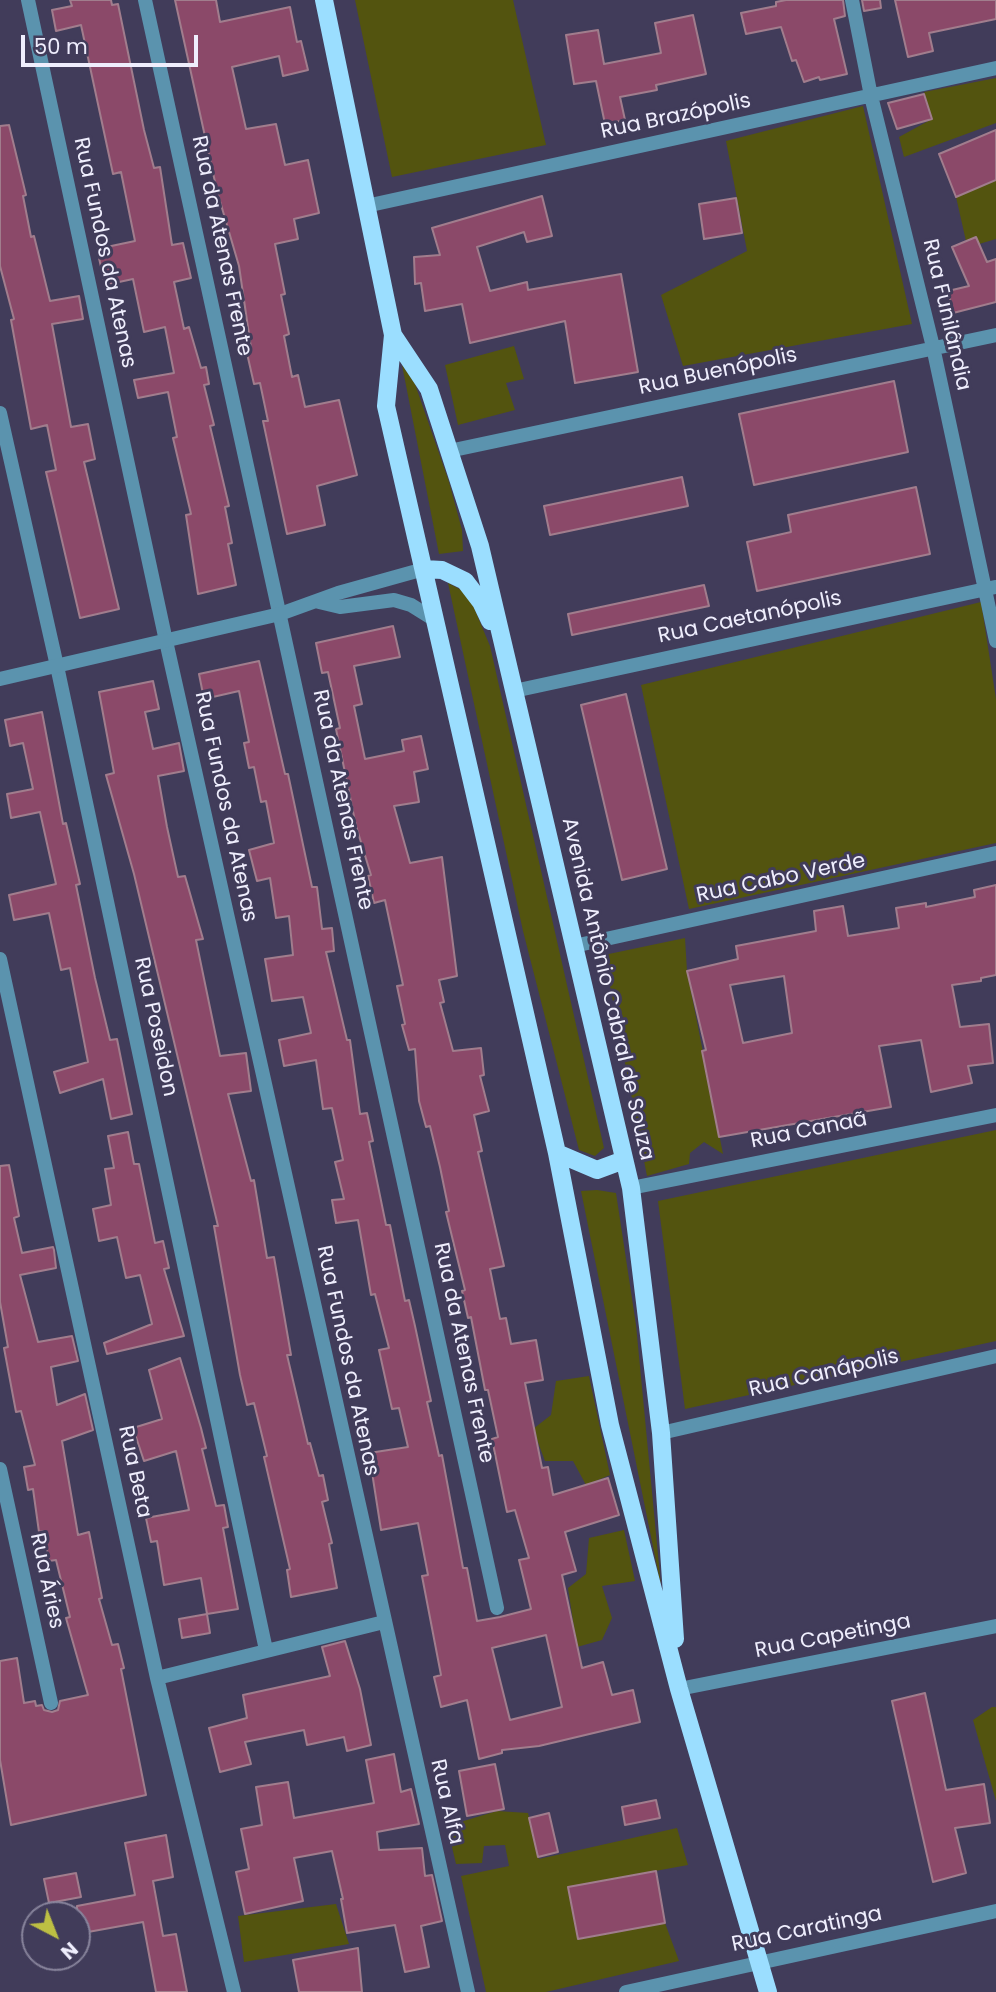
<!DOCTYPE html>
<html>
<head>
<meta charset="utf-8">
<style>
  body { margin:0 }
  #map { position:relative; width:996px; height:1992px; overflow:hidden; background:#413c5a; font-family:Poppins,sans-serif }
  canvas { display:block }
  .north { position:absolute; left:21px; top:1901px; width:70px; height:70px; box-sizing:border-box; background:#413c5a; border:2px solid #87839b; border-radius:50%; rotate:138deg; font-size:19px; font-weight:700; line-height:28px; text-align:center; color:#efeefd }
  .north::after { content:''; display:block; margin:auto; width:24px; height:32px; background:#bdbf43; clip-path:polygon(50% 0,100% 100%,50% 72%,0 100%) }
  .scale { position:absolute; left:21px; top:35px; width:177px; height:32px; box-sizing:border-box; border:4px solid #efeefd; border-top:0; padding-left:9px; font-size:21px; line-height:24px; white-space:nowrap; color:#efeefd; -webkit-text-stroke:5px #413c5a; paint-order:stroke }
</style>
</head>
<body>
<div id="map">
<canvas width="996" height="1992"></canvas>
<div class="north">N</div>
<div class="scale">50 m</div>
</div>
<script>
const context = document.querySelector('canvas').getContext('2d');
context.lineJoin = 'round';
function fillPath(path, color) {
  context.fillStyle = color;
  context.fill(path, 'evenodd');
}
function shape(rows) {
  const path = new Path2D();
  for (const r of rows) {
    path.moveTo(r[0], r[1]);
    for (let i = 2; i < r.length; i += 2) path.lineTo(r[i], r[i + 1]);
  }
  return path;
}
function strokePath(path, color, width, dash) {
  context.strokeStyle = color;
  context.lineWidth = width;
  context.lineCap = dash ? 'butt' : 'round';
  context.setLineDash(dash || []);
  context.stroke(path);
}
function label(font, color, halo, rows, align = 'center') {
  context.font = font + ' Poppins,sans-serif';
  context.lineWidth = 6;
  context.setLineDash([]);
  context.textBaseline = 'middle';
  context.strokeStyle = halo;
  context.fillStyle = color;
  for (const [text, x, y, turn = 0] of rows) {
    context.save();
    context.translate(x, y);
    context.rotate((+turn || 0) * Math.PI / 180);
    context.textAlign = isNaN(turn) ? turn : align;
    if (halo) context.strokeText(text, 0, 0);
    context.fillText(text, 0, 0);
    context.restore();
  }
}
fillPath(shape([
  [355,0,513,0,546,145,392,177],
  [996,78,996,123,904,157,899,137,932,119,924,92],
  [863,106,912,324,683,366,661,295,747,251,726,141],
  [996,180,996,239,979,244,976,237,966,241,956,197],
  [514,346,524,379,506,383,515,410,458,425,445,365],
  [402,365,415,384,449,482,462,530,463,551,439,554],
  [448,583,463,591,472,603,490,646,604,1148,595,1156,579,1150,523,931],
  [981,602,996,699,996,843,689,909,641,685],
  [685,938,687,971,723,1154,704,1142,690,1153,689,1164,647,1176,604,955],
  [996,1130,996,1341,685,1409,658,1201],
  [597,1190,616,1193,636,1325,661,1586,581,1191],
  [589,1376,610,1475,586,1485,573,1461,545,1461,533,1429,551,1415,556,1381],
  [624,1530,635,1581,602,1586,612,1618,602,1640,577,1647,568,1588,586,1574,589,1538],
  [992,1707,996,1707,996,1801,973,1720],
  [497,1811,528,1813,539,1859,677,1828,688,1865,568,1887,578,1939,665,1923,679,1961,546,1992,486,1992,461,1876,509,1866,505,1845,484,1846,482,1863,456,1864,447,1826],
  [336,1904,349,1944,244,1962,238,1916]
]), '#53540f');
const building = shape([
  [70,0,111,0,112,5,118,4,144,130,154,168,160,167,172,245,183,243,191,278,174,282,184,329,189,327,201,368,206,367,209,384,204,385,214,425,210,426,229,506,225,507,232,543,228,544,236,585,198,594,186,515,191,514,173,438,177,437,168,392,138,398,134,380,174,373,165,327,144,332,133,279,105,285,97,249,135,241,121,172,113,174,81,25,56,31,52,10,72,6,70,0],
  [175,0,216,0,220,22,290,7,297,42,301,41,308,70,283,76,279,56,232,67,246,129,276,124,285,165,308,160,319,213,294,219,298,239,275,244,285,294,281,295,289,334,284,336,292,377,298,375,305,407,339,400,357,475,317,486,325,525,287,534,263,421,268,421,260,383,254,384,246,349,251,348,239,266,217,191,175,0],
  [786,0,843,0,845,16,834,19,847,74,820,80,819,77,804,82,796,60,792,61,781,27,746,34,741,13,776,6,776,2,786,0],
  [862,0,880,0,881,8,864,11,862,0],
  [895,0,996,0,996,19,929,33,933,51,908,57,895,0],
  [693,15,706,74,656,85,657,90,620,97,625,120,605,124,596,81,574,84,566,35,598,30,604,64,661,53,655,23,693,15],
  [924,94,932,119,897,129,888,103,924,94],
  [9,125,26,195,23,196,31,237,34,236,50,301,79,296,83,319,52,324,71,427,88,424,95,459,84,462,119,609,80,618,46,472,56,470,47,425,31,429,11,320,14,319,0,266,0,126,9,125],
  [996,130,996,180,956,197,939,154,996,130],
  [542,196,552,236,527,242,524,232,477,247,490,291,527,282,528,290,621,274,638,372,575,383,565,321,470,343,462,304,425,311,421,283,415,284,414,257,440,255,432,228,542,196],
  [736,198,742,233,704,239,699,204,736,198],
  [976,237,987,262,996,259,996,302,953,313,948,291,969,286,952,247,976,237],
  [894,381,908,452,754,485,739,414,894,381],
  [682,477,688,506,550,535,544,506,682,477],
  [916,487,930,554,757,591,747,542,791,532,788,515,916,487],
  [704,585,709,606,572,635,568,614,704,585],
  [393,626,400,657,354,666,362,704,354,706,365,759,404,751,402,740,421,736,428,769,414,772,419,802,394,806,410,863,442,857,457,976,439,980,444,1002,440,1003,453,1051,481,1048,484,1075,480,1076,489,1111,474,1115,482,1151,478,1152,504,1266,490,1269,500,1319,506,1318,511,1344,536,1340,543,1380,525,1383,542,1468,548,1467,553,1495,608,1478,619,1515,565,1532,576,1571,562,1575,582,1668,603,1662,612,1695,633,1690,640,1722,539,1746,502,1750,502,1753,479,1759,467,1700,441,1707,434,1677,441,1675,422,1576,428,1575,418,1523,381,1530,369,1453,408,1447,399,1408,392,1409,379,1350,389,1348,375,1294,371,1295,358,1220,336,1223,332,1200,344,1199,335,1162,343,1160,332,1108,323,1109,316,1060,284,1066,279,1040,311,1033,303,997,272,1001,265,959,293,955,289,916,276,918,270,878,257,881,249,850,274,843,266,801,261,802,254,767,249,768,244,743,249,742,239,691,204,699,199,674,259,661,285,774,288,774,312,887,317,887,322,929,332,928,334,951,326,952,347,1040,350,1040,360,1114,367,1113,373,1141,369,1142,386,1225,390,1225,405,1301,409,1300,415,1326,431,1401,427,1402,439,1456,442,1455,463,1568,467,1568,477,1621,500,1617,531,1609,519,1560,529,1558,515,1510,507,1512,492,1439,498,1437,488,1390,485,1390,471,1317,468,1318,462,1291,465,1290,446,1212,449,1211,440,1167,430,1126,426,1127,419,1101,415,1049,409,1050,402,1025,405,1024,397,986,403,985,385,900,374,903,368,876,371,875,356,826,336,729,340,728,328,672,322,673,316,643,393,626],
  [546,1635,562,1707,510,1720,492,1648,546,1635],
  [153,681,159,709,145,712,153,749,179,743,184,771,158,776,167,827,178,877,185,876,203,939,196,940,220,1056,246,1053,251,1091,228,1094,251,1181,254,1180,267,1258,274,1257,291,1355,287,1355,308,1444,310,1443,319,1476,323,1475,328,1500,322,1502,332,1543,329,1544,337,1588,291,1597,287,1570,290,1569,264,1457,267,1456,254,1403,247,1405,240,1375,214,1226,218,1226,134,874,106,775,114,773,99,692,153,681],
  [626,694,667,869,622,880,581,705,626,694],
  [42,712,63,824,66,823,80,884,76,885,95,978,110,1040,117,1039,132,1114,111,1119,103,1079,60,1093,54,1072,88,1062,70,968,61,970,49,913,14,920,9,895,56,884,40,812,11,818,7,794,33,789,23,743,10,746,5,720,42,712],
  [996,885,996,975,981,978,981,981,952,985,960,1027,989,1024,993,1063,968,1066,972,1083,931,1092,921,1040,879,1046,891,1107,719,1137,702,1051,706,1050,687,971,738,959,736,946,816,931,814,911,843,906,848,936,899,928,896,908,926,903,926,907,975,897,974,890,996,885],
  [784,976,792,1033,743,1043,730,985,784,976],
  [128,1132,134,1164,139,1164,155,1243,163,1241,169,1268,164,1269,184,1336,107,1354,104,1343,152,1324,140,1275,126,1278,117,1237,99,1241,93,1209,111,1205,105,1169,114,1168,108,1136,128,1132],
  [9,1165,19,1216,14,1218,22,1253,53,1247,54,1250,56,1268,20,1275,38,1342,72,1336,78,1361,51,1367,57,1405,85,1394,93,1430,62,1441,78,1535,89,1532,102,1598,99,1599,112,1645,118,1644,124,1668,121,1669,146,1795,11,1825,0,1760,0,1661,17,1658,24,1703,35,1701,36,1706,42,1705,44,1710,52,1712,58,1710,60,1701,88,1695,66,1618,70,1617,56,1560,49,1561,43,1531,39,1532,33,1489,28,1490,24,1467,35,1465,21,1411,16,1412,4,1348,8,1347,0,1302,0,1166,9,1165],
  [180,1358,201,1428,206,1448,202,1449,216,1506,224,1505,228,1527,223,1528,238,1609,207,1614,201,1578,164,1585,157,1541,151,1542,146,1518,189,1510,176,1451,144,1461,133,1428,162,1419,149,1370,180,1358],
  [207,1614,210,1633,182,1638,179,1619,207,1614],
  [345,1641,360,1689,371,1745,347,1751,344,1737,307,1745,304,1730,245,1742,251,1764,220,1772,209,1728,247,1718,243,1695,330,1676,322,1647,345,1641],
  [925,1693,946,1790,984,1784,990,1823,955,1828,966,1873,933,1882,892,1701,925,1693],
  [394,1754,401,1792,411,1789,419,1824,377,1832,379,1850,422,1848,425,1876,432,1875,442,1921,421,1926,429,1967,405,1972,395,1925,347,1933,341,1899,343,1899,332,1851,294,1858,303,1901,245,1914,236,1872,249,1869,241,1829,262,1825,256,1787,288,1782,294,1818,374,1803,366,1760,394,1754],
  [495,1764,504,1809,467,1816,459,1771,495,1764],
  [656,1800,660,1818,625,1825,622,1807,656,1800],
  [549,1813,558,1852,538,1857,529,1818,549,1813],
  [166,1835,173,1877,153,1881,163,1936,176,1934,187,1992,156,1992,143,1922,77,1934,77,1906,135,1895,125,1843,166,1835],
  [656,1871,665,1923,578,1939,568,1887,656,1871],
  [76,1873,81,1897,49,1903,44,1879,76,1873],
  [358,1948,362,1992,299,1992,293,1960,358,1948]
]);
fillPath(building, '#8b4969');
strokePath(building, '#a17d8d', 2);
strokePath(shape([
  [28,0,166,641,468,1992],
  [145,0,497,1608],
  [852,0,871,96,933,347,996,641],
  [366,206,996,68],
  [0,413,57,666,266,1650],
  [449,451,996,335],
  [514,691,995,587],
  [574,946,996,853],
  [0,959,157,1678,234,1992],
  [631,1188,996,1115],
  [661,1433,996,1356],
  [0,1469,51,1703],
  [157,1678,384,1622],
  [679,1689,996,1626],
  [626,1992,996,1911]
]), '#5b93ae', 14);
strokePath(shape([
  [319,602,340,607,394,600,411,605,435,620],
  [0,679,280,614,338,593,424,569]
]), '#5b93ae', 14);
strokePath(shape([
  [324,0,393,335,386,406,557,1153,610,1425,679,1689,768,1992],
  [393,335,429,389,480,546,631,1188,661,1433,675,1639],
  [424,569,442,570,465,581,481,602,490,621],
  [557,1153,597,1170,624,1160]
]), '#9bdeff', 18);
label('21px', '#efeefd', '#413c5a', [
  ["Rua Brazópolis",676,117,-12],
  ["Rua da Atenas Frente",221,246,78],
  ["Rua Fundos da Atenas",104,253,78],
  ["Rua Funilândia",946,315,77],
  ["Rua Buenópolis",718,372,-12],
  ["Rua Caetanópolis",750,618,-12],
  ["Rua da Atenas Frente",342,800,78],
  ["Rua Fundos da Atenas",225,807,78],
  ["Rua Cabo Verde",781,879,-12],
  ["Avenida Antônio Cabral de Souza",607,989,77],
  ["Rua Poseidon",155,1027,78],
  ["Rua Canaã",809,1131,-11],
  ["Rua da Atenas Frente",463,1353,78],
  ["Rua Fundos da Atenas",347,1361,78],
  ["Rua Canápolis",824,1374,-13],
  ["Rua Beta",134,1472,78],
  ["Rua Áries",46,1581,78],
  ["Rua Capetinga",833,1637,-11],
  ["Rua Alfa",446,1802,77],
  ["Rua Caratinga",807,1930,-12]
]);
</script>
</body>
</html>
